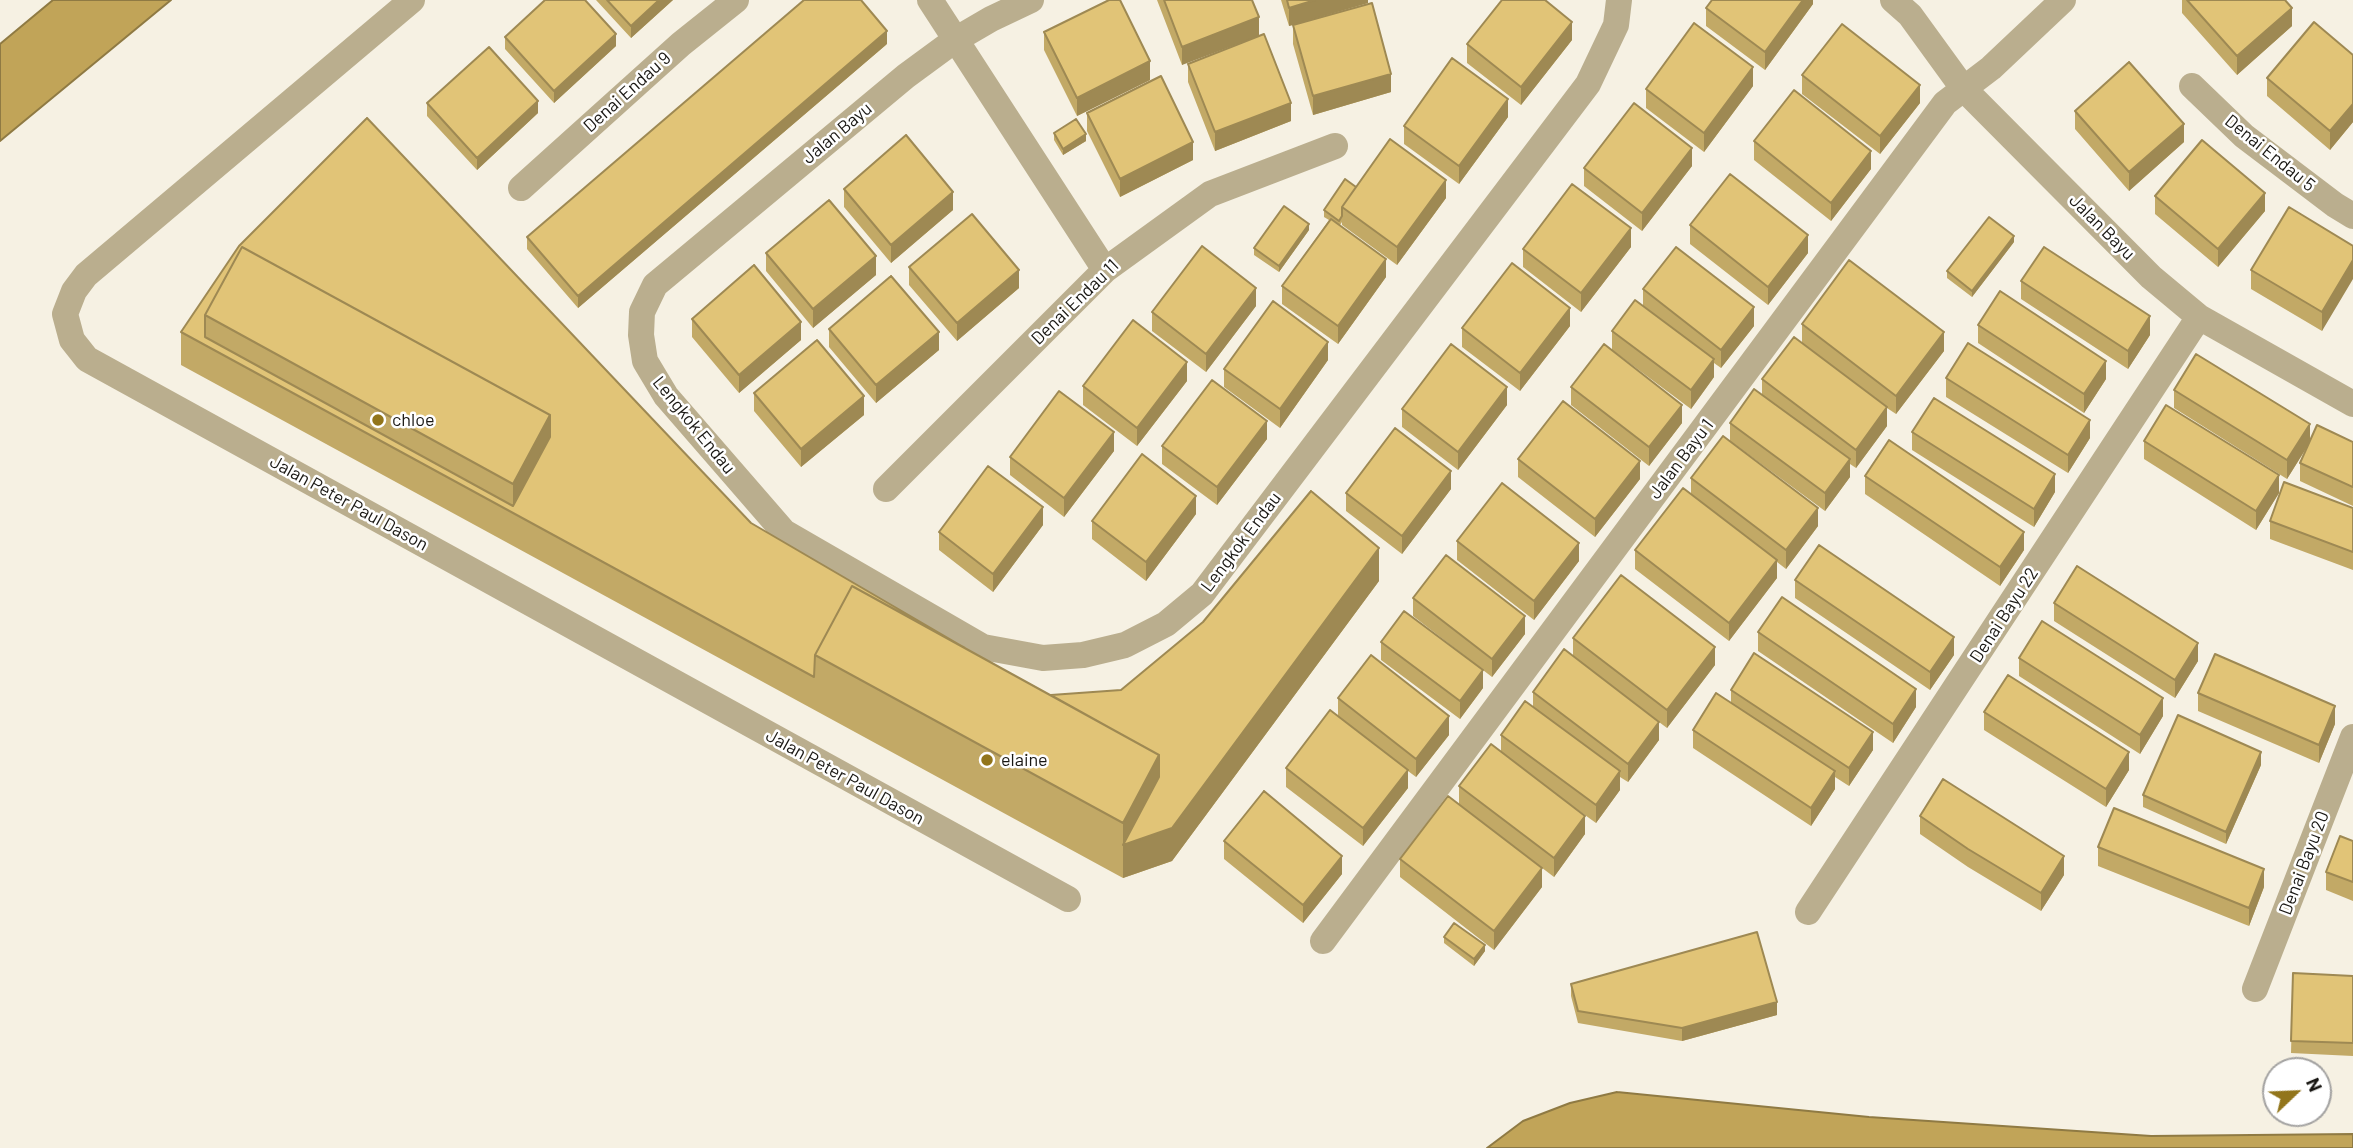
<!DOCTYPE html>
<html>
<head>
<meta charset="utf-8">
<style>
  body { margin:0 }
  #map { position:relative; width:2353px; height:1148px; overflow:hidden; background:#f6f1e3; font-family:Barlow,sans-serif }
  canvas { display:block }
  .north { position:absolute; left:2262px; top:1057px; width:70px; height:70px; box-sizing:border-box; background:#fff; border:2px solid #a3a2a1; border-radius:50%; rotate:67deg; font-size:19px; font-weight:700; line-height:28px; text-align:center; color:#191713 }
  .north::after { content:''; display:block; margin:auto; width:24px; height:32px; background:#92751b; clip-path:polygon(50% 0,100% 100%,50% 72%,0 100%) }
</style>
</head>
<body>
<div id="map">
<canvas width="2353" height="1148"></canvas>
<div class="north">N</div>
</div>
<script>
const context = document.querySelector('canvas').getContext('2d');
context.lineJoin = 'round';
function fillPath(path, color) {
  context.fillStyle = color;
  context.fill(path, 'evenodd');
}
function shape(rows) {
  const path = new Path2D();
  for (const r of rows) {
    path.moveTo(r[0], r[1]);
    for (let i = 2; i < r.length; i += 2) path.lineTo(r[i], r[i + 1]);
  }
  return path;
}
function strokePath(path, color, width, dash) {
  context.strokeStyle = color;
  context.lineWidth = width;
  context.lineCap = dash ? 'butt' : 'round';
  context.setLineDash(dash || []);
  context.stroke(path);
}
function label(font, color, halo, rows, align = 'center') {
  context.font = font + ' Barlow,sans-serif';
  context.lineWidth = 5;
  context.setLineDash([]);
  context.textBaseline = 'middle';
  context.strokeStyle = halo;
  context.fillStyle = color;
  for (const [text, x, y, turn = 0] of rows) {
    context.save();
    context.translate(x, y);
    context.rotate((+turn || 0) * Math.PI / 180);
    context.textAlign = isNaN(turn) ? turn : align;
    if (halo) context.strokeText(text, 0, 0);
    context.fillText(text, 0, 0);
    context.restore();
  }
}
const water = shape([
  [53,0,171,0,0,141,0,44,53,0],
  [1617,1092,1869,1117,2151,1136,2353,1134,2353,1148,1487,1148,1523,1121,1570,1103,1617,1092]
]);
fillPath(water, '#c1a458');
strokePath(water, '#8f7a43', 2);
strokePath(shape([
  [412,0,86,275,74,291,65,314,72,340,87,359,1068,899],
  [930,0,1105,270],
  [1031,0,991,19,955,40,906,76,655,285,642,312,641,335,645,361,666,396,784,532,983,647,1043,658,1083,655,1125,645,1166,624,1202,594,1588,84,1616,25,1619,0],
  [1893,0,1910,15,1963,88,2151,277,2199,317,2353,404],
  [2192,86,2244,136,2335,205,2353,216],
  [521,188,681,44,736,0],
  [886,489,1105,270,1210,194,1335,146],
  [1808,912,2199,317],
  [1323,941,1945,103,1991,68,2063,0],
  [2255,989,2353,737]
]), '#baae8e', 26);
fillPath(shape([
  [596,0,673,0,631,38],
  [1157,0,1252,0,1182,65],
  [1281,0,1368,0,1368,3,1289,26],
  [1813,0,1813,4,1765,70,1706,26,1706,8],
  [2182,0,2285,0,2292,26,2237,75,2182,13],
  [1293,25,1391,92,1313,115,1293,44],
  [1044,32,1150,80,1077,116,1044,50],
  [505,37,616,46,554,103,505,49],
  [1572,40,1521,105,1467,63,1467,44],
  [887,44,578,308,527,249,527,237],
  [2353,55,2353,122,2330,150,2267,96,2267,78],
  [1188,64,1291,121,1215,151,1188,82],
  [1802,75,1920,103,1880,154,1802,94],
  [1753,86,1704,152,1646,108,1646,89],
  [427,103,538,113,477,170,427,116],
  [2075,111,2184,142,2129,191,2075,129],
  [1087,113,1193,160,1120,197,1087,131],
  [1508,117,1459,184,1404,144,1404,126],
  [1054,133,1086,141,1063,155,1054,140],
  [1754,141,1871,169,1831,221,1754,160],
  [1692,166,1642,231,1584,186,1584,168],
  [1356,187,1446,198,1397,265,1342,225,1342,222,1340,225,1386,277,1338,344,1282,304,1282,286,1329,220,1324,217,1324,210],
  [844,189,953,210,891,263,844,207],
  [2155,196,2265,211,2218,267,2155,214],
  [1690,225,1808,253,1768,305,1690,244],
  [1309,230,1279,272,1254,255,1254,248],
  [2014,242,1972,297,1947,278,1947,271],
  [239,246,751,523,965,648,1051,695,1121,690,1379,581,1172,861,1123,878,181,365,181,332],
  [2353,246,2322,331,2251,289,2251,270],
  [1631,247,1581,312,1523,267,1523,249],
  [766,253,876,275,813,328,766,271],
  [909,267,1019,288,957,341,909,285],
  [2021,281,2150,335,2128,369,2021,299],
  [1643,289,1754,326,1721,368,1714,363,1714,377,1691,409,1612,350,1612,331,1643,306],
  [1256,306,1206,372,1152,331,1152,312],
  [692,319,801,340,739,393,692,337],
  [1802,324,1944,351,1896,414,1887,408,1887,426,1856,468,1850,464,1850,477,1825,511,1730,441,1730,423,1762,395,1762,379,1802,342],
  [1978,325,2106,379,2084,413,1978,343],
  [1570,326,1520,391,1462,347,1462,328],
  [829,329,939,350,876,403,829,347],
  [1328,360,1280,428,1224,387,1224,369],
  [1946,378,2090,438,2068,473,1946,397],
  [1187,381,1137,446,1083,405,1083,386],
  [1571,387,1682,423,1649,466,1571,405],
  [2174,390,2310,440,2353,442,2353,506,2300,481,2300,463,2307,447,2287,479,2174,408],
  [754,393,864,415,801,467,754,411],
  [1507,405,1458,470,1402,427,1402,409],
  [1912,432,2055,492,2034,527,1912,450],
  [1267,439,1217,505,1162,464,1162,446],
  [2144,441,2279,493,2256,530,2144,459],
  [1114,451,1064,517,1010,475,1010,457],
  [1518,459,1640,479,1595,537,1518,477],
  [1865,476,2024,550,2000,586,1865,494],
  [1691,478,1818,526,1786,569,1777,562,1777,578,1729,641,1635,569,1635,550,1691,494],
  [1451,489,1402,554,1346,511,1346,493],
  [2353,508,2353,570,2270,539,2270,521],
  [1196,514,1146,581,1092,539,1092,521],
  [1043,525,993,592,939,550,939,532],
  [1457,541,1579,561,1534,620,1457,560],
  [1795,580,1954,655,1930,690,1795,598],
  [1413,598,1525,634,1492,677,1413,616],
  [2054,603,2198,661,2175,698,2054,621],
  [1758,632,1916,707,1893,743,1758,651],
  [1573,638,1715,665,1667,728,1659,722,1659,740,1628,782,1620,777,1620,790,1596,823,1553,792,1585,834,1554,877,1466,810,1542,887,1494,950,1400,877,1400,859,1459,805,1459,786,1501,751,1501,735,1533,706,1533,692,1573,656],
  [1381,642,1483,688,1460,719,1381,660],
  [2019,658,2163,716,2140,754,2019,676],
  [1731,690,1873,750,1849,786,1835,777,1835,789,1811,826,1693,748,1693,730,1731,703],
  [2198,693,2335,724,2319,763,2198,711],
  [1338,698,1449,735,1416,777,1408,771,1408,788,1363,846,1286,787,1286,768,1338,716],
  [1984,712,2129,770,2106,807,1984,730],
  [2261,765,2226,844,2143,807,2143,795],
  [1920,816,2064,875,2041,911,1968,867,1920,834],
  [1224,841,1342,874,1303,923,1224,859],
  [2353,841,2353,901,2326,890,2326,872],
  [2098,847,2264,887,2249,926,2098,866],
  [1444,937,1485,951,1474,966,1444,943],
  [2293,973,2353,976,2353,1056,2291,1053],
  [1571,984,1777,1015,1682,1041,1578,1023,1571,996]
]), '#c2a966');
fillPath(shape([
  [659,0,673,0,631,38,631,26],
  [1315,0,1368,0,1368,3,1289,26,1289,8],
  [1803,0,1813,0,1813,4,1765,70,1765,52],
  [2292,8,2292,26,2237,75,2237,56],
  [1259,17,1259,36,1182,65,1182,47],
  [1572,22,1572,40,1521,105,1521,87],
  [887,31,887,44,578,308,578,296],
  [616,34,616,46,554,103,554,91],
  [1150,61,1150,80,1077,116,1077,98],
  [1753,67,1753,86,1704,152,1704,133],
  [1391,74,1391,92,1313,115,1313,96],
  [1920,85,1920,103,1880,154,1880,136],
  [1508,99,1508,117,1459,184,1459,166],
  [538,101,538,113,477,170,477,158],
  [1291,103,1291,121,1215,151,1215,132],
  [2353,104,2353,122,2330,150,2330,131],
  [2184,124,2184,142,2129,191,2129,172],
  [1086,134,1086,141,1063,155,1063,149],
  [1193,142,1193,160,1120,197,1120,179],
  [1692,148,1692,166,1642,231,1642,213],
  [1871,151,1871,169,1831,221,1831,203],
  [1446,180,1446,198,1397,265,1397,247],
  [953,192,953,210,891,263,891,245],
  [2265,193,2265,211,2218,267,2218,249],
  [1309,224,1309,230,1279,272,1279,266],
  [1631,228,1631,247,1581,312,1581,293],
  [1808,235,1808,253,1768,305,1768,287],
  [2014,236,2014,242,1972,297,1972,291],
  [876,256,876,275,813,328,813,309],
  [1386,259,1386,277,1338,344,1338,326],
  [2353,260,2353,279,2322,331,2322,312],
  [1019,270,1019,288,957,341,957,323],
  [1256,288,1256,306,1206,372,1206,354],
  [1754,307,1754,326,1721,368,1721,350],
  [1570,308,1570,326,1520,391,1520,373],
  [2150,316,2150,335,2128,369,2128,351],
  [801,322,801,340,739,393,739,375],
  [939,332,939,350,876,403,876,385],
  [1944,332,1944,351,1896,414,1896,396],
  [1328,342,1328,360,1280,428,1280,409],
  [1714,359,1714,377,1691,409,1691,390],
  [2106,361,2106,379,2084,413,2084,394],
  [1187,362,1187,381,1137,446,1137,428],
  [1507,387,1507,405,1458,470,1458,452],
  [864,396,864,415,801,467,801,449],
  [1682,405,1682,423,1649,466,1649,447],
  [1887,407,1887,426,1856,468,1856,450],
  [550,415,550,470,513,513,513,484],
  [2090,420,2090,438,2068,473,2068,455],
  [1267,421,1267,439,1217,505,1217,487],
  [2310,424,2310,442,2287,479,2287,460],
  [1114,432,1114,451,1064,517,1064,498],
  [1850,459,1850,477,1825,511,1825,493],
  [1640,461,1640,479,1595,537,1595,519],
  [1451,471,1451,489,1402,554,1402,536],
  [2055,474,2055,492,2034,527,2034,509],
  [2279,475,2279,493,2256,530,2256,511],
  [1196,496,1196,514,1146,581,1146,562],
  [1043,507,1043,525,993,592,993,574],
  [1818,508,1818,526,1786,569,1786,550],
  [2024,532,2024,550,2000,586,2000,567],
  [1579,543,1579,561,1534,620,1534,601],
  [1379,548,1379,581,1172,861,1123,878,1123,823,1159,755],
  [1777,560,1777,578,1729,641,1729,623],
  [1525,616,1525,634,1492,677,1492,659],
  [1954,637,1954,655,1930,690,1930,672],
  [2198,643,2198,661,2175,698,2175,680],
  [1715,647,1715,665,1667,728,1667,710],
  [1483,670,1483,688,1460,719,1460,701],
  [1916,689,1916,707,1893,743,1893,724],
  [2163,698,2163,716,2140,754,2140,735],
  [2335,706,2335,724,2319,763,2319,745],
  [1449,716,1449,735,1416,777,1416,759],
  [1659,722,1659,740,1628,782,1628,764],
  [1873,732,1873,750,1849,786,1849,768],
  [2129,752,2129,770,2106,807,2106,789],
  [2261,752,2261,765,2226,844,2226,832],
  [1408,770,1408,788,1363,846,1363,828],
  [1620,771,1620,790,1596,823,1596,805],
  [1835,771,1835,789,1811,826,1811,808],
  [1585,816,1585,834,1554,877,1554,858],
  [1342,856,1342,874,1303,923,1303,905],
  [2064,856,2064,875,2041,911,2041,893],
  [1542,868,1542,887,1494,950,1494,931],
  [2264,869,2264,887,2249,926,2249,908],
  [1485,945,1485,951,1474,966,1474,959],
  [1777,1002,1777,1015,1682,1041,1682,1028]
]), '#9e8953');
const building = shape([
  [545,0,585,0,616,34,554,91,505,37,545,0],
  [607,0,659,0,631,26,607,0],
  [804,0,861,0,887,31,578,296,527,237,804,0],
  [1109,0,1120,0,1150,61,1077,98,1044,32,1109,0],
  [1164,0,1252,0,1259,17,1182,47,1164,0],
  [1287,0,1315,0,1289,8,1287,0],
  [1502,0,1545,0,1572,22,1521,87,1467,44,1502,0],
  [1712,0,1803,0,1765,52,1706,8,1712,0],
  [2187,0,2285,0,2292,8,2237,56,2187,0],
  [1372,3,1391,74,1313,96,1293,25,1372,3],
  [2314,22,2353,55,2353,104,2330,131,2267,78,2314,22],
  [1694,23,1753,67,1704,133,1646,89,1694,23],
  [1842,24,1920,85,1880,136,1802,75,1842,24],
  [1264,34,1291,103,1215,132,1188,64,1264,34],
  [489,47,538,101,477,158,427,103,489,47],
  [1452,58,1508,99,1459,166,1404,126,1452,58],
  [2129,62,2184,124,2129,172,2075,111,2129,62],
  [1161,76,1193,142,1120,179,1087,113,1161,76],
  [1794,90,1871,151,1831,203,1754,141,1794,90],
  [1634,103,1692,148,1642,213,1584,168,1634,103],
  [367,118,751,523,965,648,852,586,815,655,814,677,181,332,239,246,367,118],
  [242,247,550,415,550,437,513,506,205,337,205,315,242,247],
  [1076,119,1086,134,1063,149,1054,133,1076,119],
  [906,135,953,192,891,245,844,189,906,135],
  [1390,139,1446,180,1397,247,1342,207,1390,139],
  [2202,140,2265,193,2218,249,2155,196,2202,140],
  [1730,174,1808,235,1768,287,1690,225,1730,174],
  [1345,179,1356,187,1342,207,1342,216,1339,221,1324,210,1345,179],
  [1572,184,1631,228,1581,293,1523,249,1572,184],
  [829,200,876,256,813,309,766,253,829,200],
  [1284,206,1309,224,1279,266,1254,248,1284,206],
  [2289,207,2353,246,2353,260,2322,312,2251,270,2289,207],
  [972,214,1019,270,957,323,909,267,972,214],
  [1989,217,2014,236,1972,291,1947,271,1989,217],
  [1331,219,1386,259,1338,326,1282,286,1331,219],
  [1202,246,1256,288,1206,354,1152,312,1202,246],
  [242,247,550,415,513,484,205,315,242,247],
  [1676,247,1754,307,1721,350,1643,289,1676,247],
  [2044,247,2150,316,2128,351,2021,281,2044,247],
  [1849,260,1944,332,1896,396,1802,324,1849,260],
  [1512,263,1570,308,1520,373,1462,328,1512,263],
  [754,265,801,322,739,375,692,319,754,265],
  [891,276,939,332,876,385,829,329,891,276],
  [2000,291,2106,361,2084,394,1978,325,2000,291],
  [1635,300,1714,359,1691,390,1612,331,1635,300],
  [1273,301,1328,342,1280,409,1224,369,1273,301],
  [1133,320,1187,362,1137,428,1083,386,1133,320],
  [1794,337,1887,407,1856,450,1762,379,1794,337],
  [817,340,864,396,801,449,754,393,817,340],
  [1968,343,2090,420,2068,455,1946,378,1968,343],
  [1451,344,1507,387,1458,452,1402,409,1451,344],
  [1604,344,1682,405,1649,447,1571,387,1604,344],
  [2196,354,2310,424,2287,460,2174,390,2196,354],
  [1212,380,1267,421,1217,487,1162,446,1212,380],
  [1754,389,1850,459,1825,493,1730,423,1754,389],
  [1059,391,1114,432,1064,498,1010,457,1059,391],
  [1934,398,2055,474,2034,509,1912,432,1934,398],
  [1563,401,1640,461,1595,519,1518,459,1563,401],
  [2166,405,2279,475,2256,511,2144,441,2166,405],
  [2317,425,2353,442,2353,487,2300,463,2317,425],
  [1395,428,1451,471,1402,536,1346,493,1395,428],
  [1723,436,1818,508,1786,550,1691,478,1723,436],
  [1889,440,2024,532,2000,567,1865,476,1889,440],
  [1142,454,1196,496,1146,562,1092,521,1142,454],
  [988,466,1043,507,993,574,939,532,988,466],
  [2284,482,2353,508,2353,552,2270,521,2284,482],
  [1502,483,1579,543,1534,601,1457,541,1502,483],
  [1683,488,1777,560,1729,623,1635,550,1683,488],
  [1311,491,1379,548,1172,828,1123,845,1159,777,1159,755,1051,695,1121,690,1203,622,1311,491],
  [1819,545,1954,637,1930,672,1795,580,1819,545],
  [1446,555,1525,616,1492,659,1413,598,1446,555],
  [2077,566,2198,643,2175,680,2054,603,2077,566],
  [1621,575,1715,647,1667,710,1573,638,1621,575],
  [852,586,1159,755,1123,823,815,655,852,586],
  [1782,597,1916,689,1893,724,1758,632,1782,597],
  [1404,611,1483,670,1460,701,1381,642,1404,611],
  [2042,621,2163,698,2140,735,2019,658,2042,621],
  [1564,649,1659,722,1628,764,1533,692,1564,649],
  [1754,653,1873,732,1849,768,1731,690,1754,653],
  [2215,654,2335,706,2319,745,2198,693,2215,654],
  [1371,655,1449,716,1416,759,1338,698,1371,655],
  [2008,675,2129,752,2106,789,1984,712,2008,675],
  [1716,693,1835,771,1811,808,1693,730,1716,693],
  [1525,701,1620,771,1596,805,1501,735,1525,701],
  [1330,710,1408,770,1363,828,1286,768,1330,710],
  [2178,715,2261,752,2226,832,2143,795,2178,715],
  [1491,744,1585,816,1554,858,1459,786,1491,744],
  [1943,779,2064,856,2041,893,1968,849,1920,816,1943,779],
  [1264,791,1342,856,1303,905,1224,841,1264,791],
  [1448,796,1542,868,1494,931,1400,859,1448,796],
  [2114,808,2264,869,2249,908,2098,847,2114,808],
  [2340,836,2353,841,2353,882,2326,872,2340,836],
  [1454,923,1485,945,1474,959,1444,937,1454,923],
  [1757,932,1777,1002,1682,1028,1578,1011,1571,984,1757,932],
  [2293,973,2353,976,2353,1043,2291,1041,2293,973]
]);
fillPath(building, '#e1c477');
strokePath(building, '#9e8953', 2);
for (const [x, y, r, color] of [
  [378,420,7,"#92751b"],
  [987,760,7,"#92751b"]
]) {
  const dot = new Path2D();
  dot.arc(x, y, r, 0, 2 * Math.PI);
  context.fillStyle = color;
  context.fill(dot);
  strokePath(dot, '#fff', 2.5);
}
label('18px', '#191713', '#fff', [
  ["Denai Endau 9",627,92,-42],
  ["Jalan Bayu",837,133,-40],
  ["Denai Endau 5",2270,153,39],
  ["Jalan Bayu",2102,227,45],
  ["Denai Endau 11",1075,302,-44],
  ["Lengkok Endau",694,425,51],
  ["Jalan Bayu 1",1681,459,-53],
  ["Jalan Peter Paul Dason",349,503,29],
  ["Lengkok Endau",1241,542,-53],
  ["Denai Bayu 22",2004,615,-57],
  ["Jalan Peter Paul Dason",845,777,29],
  ["Denai Bayu 20",2304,863,-69]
]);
label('18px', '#191713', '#fff', [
  ["chloe",392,420],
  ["elaine",1001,760]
], 'left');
</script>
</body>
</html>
